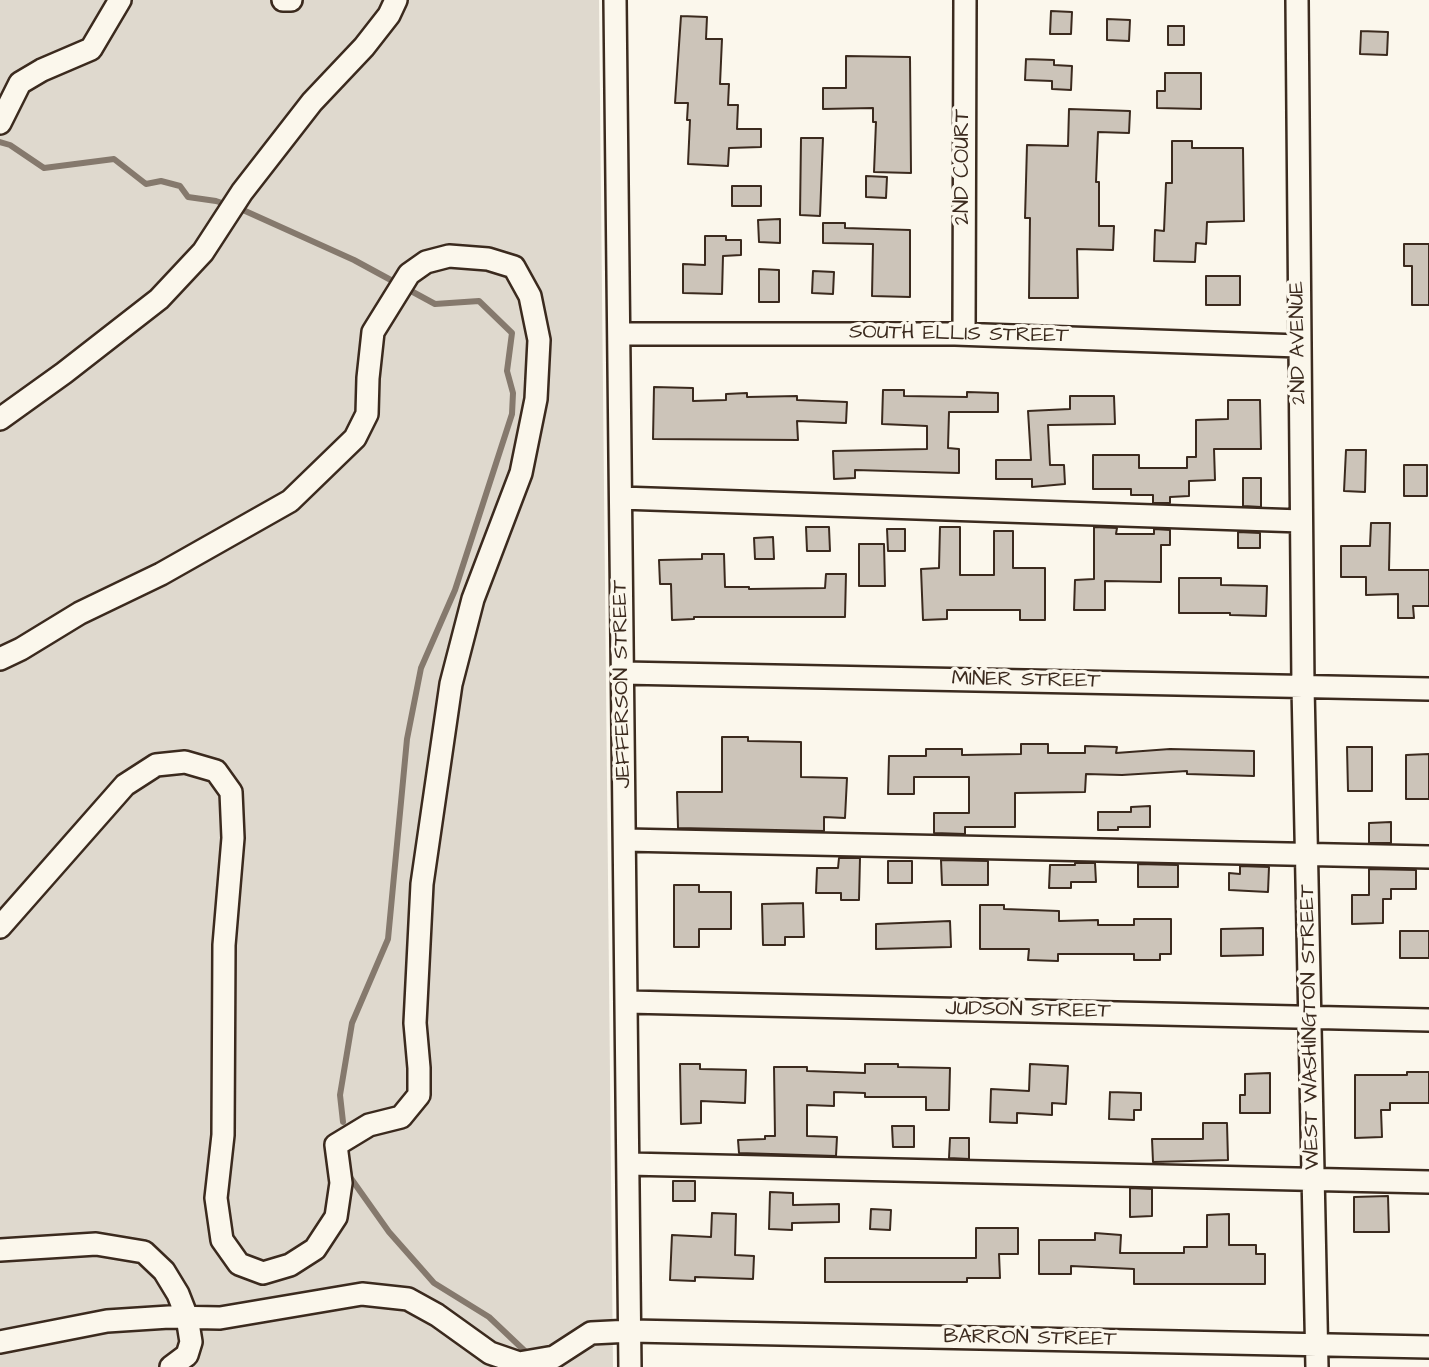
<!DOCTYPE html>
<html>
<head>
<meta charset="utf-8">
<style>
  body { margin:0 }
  canvas { display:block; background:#fbf7ec }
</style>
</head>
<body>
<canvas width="1429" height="1367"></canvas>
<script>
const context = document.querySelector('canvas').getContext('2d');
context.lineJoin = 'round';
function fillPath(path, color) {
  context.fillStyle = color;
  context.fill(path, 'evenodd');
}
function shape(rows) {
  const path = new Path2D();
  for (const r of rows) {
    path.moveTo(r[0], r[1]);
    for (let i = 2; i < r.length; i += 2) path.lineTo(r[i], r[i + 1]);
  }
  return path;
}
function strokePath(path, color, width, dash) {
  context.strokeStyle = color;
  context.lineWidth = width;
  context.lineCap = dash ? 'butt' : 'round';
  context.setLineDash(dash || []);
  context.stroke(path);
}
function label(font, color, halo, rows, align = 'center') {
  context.font = font + ' "Architects Daughter",sans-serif';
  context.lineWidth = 7;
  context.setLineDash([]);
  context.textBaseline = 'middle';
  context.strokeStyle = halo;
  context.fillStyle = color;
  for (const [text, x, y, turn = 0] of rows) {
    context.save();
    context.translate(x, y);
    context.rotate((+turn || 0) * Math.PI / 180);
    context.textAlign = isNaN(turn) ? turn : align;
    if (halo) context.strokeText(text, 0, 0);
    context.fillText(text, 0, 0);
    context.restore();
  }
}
fillPath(shape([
  [0,0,599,0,613,1367,0,1367]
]), '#dfd9ce');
strokePath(shape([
  [0,142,10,145,44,168,114,159,146,184,161,181,180,186,188,197,216,201,243,210,354,260,435,304,479,301,512,333,507,371,513,393,512,414,455,590,421,668,407,739,388,939,352,1023,340,1095,343,1122],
  [349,1171,350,1177,389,1232,434,1283,489,1317,528,1354]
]), '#85796d', 6);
const building = shape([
  [1051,11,1072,12,1071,34,1050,34,1051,11],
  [681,16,707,17,706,39,722,39,720,84,729,84,728,105,738,105,737,129,761,129,761,147,729,148,728,166,688,164,690,120,687,120,688,103,675,103,681,16],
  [1107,19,1130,20,1129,41,1107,40,1107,19],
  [1168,26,1184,26,1184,45,1168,45,1168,26],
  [1361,31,1388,32,1387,55,1360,54,1361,31],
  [846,56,910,57,911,173,874,172,876,122,873,122,873,108,823,109,823,88,846,88,846,56],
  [1026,59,1054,60,1054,65,1072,66,1071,90,1052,89,1052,81,1025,80,1026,59],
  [1165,73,1201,73,1201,109,1157,108,1157,91,1165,91,1165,73],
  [1069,109,1130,111,1129,133,1098,132,1096,182,1099,182,1099,226,1114,226,1113,250,1077,249,1078,298,1029,298,1030,218,1025,218,1027,145,1068,146,1069,109],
  [801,138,823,138,820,216,800,215,801,138],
  [1172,141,1192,141,1192,148,1243,148,1244,221,1207,222,1206,244,1196,243,1195,262,1154,261,1155,230,1164,231,1166,183,1172,183,1172,141],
  [866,176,887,177,886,198,866,197,866,176],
  [732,186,761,186,761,206,732,206,732,186],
  [780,219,780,243,759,242,758,220,780,219],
  [823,223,845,223,845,228,910,230,910,297,872,296,873,244,823,243,823,223],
  [705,236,726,236,726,240,741,240,741,255,723,256,722,294,683,293,683,264,705,265,705,236],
  [1404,244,1429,244,1429,305,1412,305,1412,266,1404,266,1404,244],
  [759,269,779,270,779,302,759,302,759,269],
  [813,271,834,272,833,294,812,293,813,271],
  [1206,276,1240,276,1240,305,1206,305,1206,276],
  [654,387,693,388,693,401,726,400,726,394,747,393,747,397,797,396,797,400,847,402,846,423,797,421,798,440,653,439,654,387],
  [883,390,904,390,904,396,967,397,967,392,998,393,998,412,949,412,948,448,959,449,959,473,855,470,855,478,834,479,833,451,927,449,927,426,882,424,883,390],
  [1070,396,1114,396,1115,424,1048,425,1050,465,1064,465,1065,484,1032,487,1032,479,996,479,996,460,1031,460,1028,411,1070,409,1070,396],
  [1228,400,1260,400,1261,449,1214,449,1215,480,1189,481,1189,496,1170,497,1170,503,1153,503,1153,495,1131,495,1131,489,1093,489,1093,455,1139,455,1139,468,1187,468,1187,457,1196,457,1196,420,1228,419,1228,400],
  [1346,450,1366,450,1365,492,1344,491,1346,450],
  [1404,465,1427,465,1427,496,1404,496,1404,465],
  [1243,478,1261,478,1261,507,1243,506,1243,478],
  [1371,523,1390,523,1389,570,1429,570,1429,606,1413,606,1414,618,1398,618,1398,594,1366,595,1366,577,1341,577,1341,546,1370,546,1371,523],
  [806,527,829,527,830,551,807,551,806,527],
  [940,527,960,527,960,575,994,575,994,531,1013,531,1013,568,1045,568,1045,620,1020,620,1020,610,947,610,947,619,923,620,921,569,939,568,940,527],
  [1094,527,1117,528,1116,534,1154,534,1154,529,1170,530,1170,545,1161,545,1161,582,1105,581,1105,610,1074,610,1075,580,1094,579,1094,527],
  [887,529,905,529,905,551,888,551,887,529],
  [1238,532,1260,533,1260,548,1238,548,1238,532],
  [773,537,774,559,755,559,754,538,773,537],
  [859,544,884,544,885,586,859,586,859,544],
  [702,554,724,554,725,587,749,587,749,589,825,588,826,574,846,574,845,617,694,617,694,619,672,620,671,584,660,584,659,560,702,559,702,554],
  [1179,578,1221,578,1221,585,1267,586,1266,616,1230,615,1230,613,1179,613,1179,578],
  [722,737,748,737,748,741,801,742,801,777,847,778,845,818,824,817,824,831,678,828,677,792,722,792,722,737],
  [1021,744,1048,744,1048,753,1085,753,1085,746,1117,747,1116,753,1170,749,1254,751,1254,776,1187,774,1187,771,1122,775,1086,774,1085,792,1015,793,1015,827,965,827,965,834,934,833,934,813,969,813,969,777,914,777,914,794,888,794,889,756,926,756,926,749,962,749,962,755,1021,754,1021,744],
  [1347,747,1372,747,1372,791,1348,791,1347,747],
  [1429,754,1429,799,1406,799,1406,755,1429,754],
  [1150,806,1150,827,1118,827,1118,830,1098,830,1098,812,1131,812,1131,807,1150,806],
  [1391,822,1391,843,1369,843,1369,823,1391,822],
  [839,858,860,858,859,900,841,900,841,893,816,893,817,868,838,868,839,858],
  [941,860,988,861,988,885,942,885,941,860],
  [888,861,912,861,912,883,888,883,888,861],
  [1075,863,1095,863,1096,882,1071,882,1071,888,1049,888,1050,865,1075,865,1075,863],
  [1138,864,1178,865,1178,887,1138,887,1138,864],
  [1240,866,1269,867,1268,892,1229,890,1229,873,1240,874,1240,866],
  [1369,869,1416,870,1416,889,1391,889,1391,899,1383,899,1383,923,1352,924,1352,895,1369,895,1369,869],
  [674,885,699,885,699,892,731,892,731,929,699,929,699,947,674,947,674,885],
  [803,903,804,937,785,937,785,945,763,945,762,904,803,903],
  [980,905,1004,905,1004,909,1059,911,1059,921,1098,920,1098,925,1134,925,1134,919,1171,919,1171,954,1160,954,1160,960,1134,960,1134,954,1058,954,1058,961,1028,960,1029,949,980,949,980,905],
  [950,921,951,947,876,949,876,924,950,921],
  [1263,928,1263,955,1221,956,1221,929,1263,928],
  [1400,931,1429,931,1429,958,1400,958,1400,931],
  [680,1064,700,1064,700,1069,746,1070,745,1103,701,1101,701,1123,681,1124,680,1064],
  [865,1064,898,1064,898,1067,950,1068,949,1110,926,1110,926,1097,865,1097,865,1093,834,1092,834,1106,807,1105,807,1136,837,1137,836,1156,739,1153,738,1140,765,1139,765,1136,775,1136,774,1067,807,1067,807,1071,865,1073,865,1064],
  [1030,1064,1068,1066,1066,1104,1052,1103,1052,1115,1017,1113,1017,1123,990,1122,991,1089,1029,1091,1030,1064],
  [1407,1072,1429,1072,1429,1103,1390,1103,1390,1110,1381,1110,1382,1137,1355,1138,1355,1075,1407,1075,1407,1072],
  [1270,1073,1270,1113,1240,1113,1240,1095,1245,1095,1245,1074,1270,1073],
  [1110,1092,1141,1093,1141,1110,1134,1110,1134,1120,1109,1119,1110,1092],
  [1203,1123,1227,1123,1228,1160,1153,1162,1152,1139,1203,1139,1203,1123],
  [892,1126,914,1126,914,1147,893,1147,892,1126],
  [950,1138,969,1138,969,1159,949,1158,950,1138],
  [673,1181,695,1181,695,1201,673,1201,673,1181],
  [1130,1188,1152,1189,1152,1216,1130,1217,1130,1188],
  [770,1192,793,1193,793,1205,839,1204,839,1222,792,1223,792,1230,769,1229,770,1192],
  [1388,1196,1389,1232,1354,1232,1354,1197,1388,1196],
  [871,1209,891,1210,890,1230,870,1229,871,1209],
  [712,1213,736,1214,735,1255,754,1256,753,1279,695,1277,695,1281,670,1280,672,1235,711,1237,712,1213],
  [1229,1214,1229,1245,1256,1245,1256,1254,1265,1254,1265,1284,1134,1284,1134,1269,1071,1266,1071,1274,1039,1274,1039,1240,1095,1240,1095,1233,1121,1235,1120,1253,1184,1253,1184,1247,1207,1247,1207,1215,1229,1214],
  [976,1228,1018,1228,1018,1254,999,1254,1000,1278,967,1278,967,1282,825,1282,825,1258,976,1258,976,1228]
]);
fillPath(building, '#ccc4b9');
strokePath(building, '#3b2a1e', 2);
const minor = shape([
  [283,0,291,0],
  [615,0,630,1367],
  [1297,0,1303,686,1317,1367],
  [0,123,20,83,42,70,91,49,120,0],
  [619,334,955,334,1299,346],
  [964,334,965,0],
  [0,419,64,373,159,299,203,252,242,192,312,102,364,47,389,15,396,0],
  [621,498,1301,521],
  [0,659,21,649,80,613,161,574,290,501,355,438,367,414,368,378,373,332,409,274,426,262,449,256,488,259,514,267,530,296,539,340,536,399,521,473,473,599,451,684,422,884,415,1023,419,1068,419,1095,401,1117,369,1125,336,1145,341,1183,336,1217,315,1249,290,1265,263,1273,239,1264,222,1240,216,1198,223,1135,224,945,233,838,231,792,216,771,185,762,156,765,125,785,0,927],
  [623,673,1429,689],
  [625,840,1429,857],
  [627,1002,1429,1020],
  [628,1164,1429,1182],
  [0,1250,96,1244,144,1252,164,1271,178,1294,187,1317,191,1342,187,1355,171,1367],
  [0,1342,107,1321,169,1317,220,1318,362,1294,408,1299,437,1315,490,1353,519,1363,554,1357,591,1333,631,1331,1429,1347]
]);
strokePath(minor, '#3b2a1e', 26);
strokePath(minor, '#fbf7ec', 21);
label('21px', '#3b2a1e', '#fbf7ec', [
  ["2ND COURT",964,167,-90],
  ["SOUTH ELLIS STREET",959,335,1],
  ["2ND AVENUE",1299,343,-91],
  ["MINER STREET",1026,681,1],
  ["JEFFERSON STREET",623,684,-91],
  ["JUDSON STREET",1028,1011,1],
  ["WEST WASHINGTON STREET",1311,1027,-91],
  ["BARRON STREET",1030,1339,1]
]);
</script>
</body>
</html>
